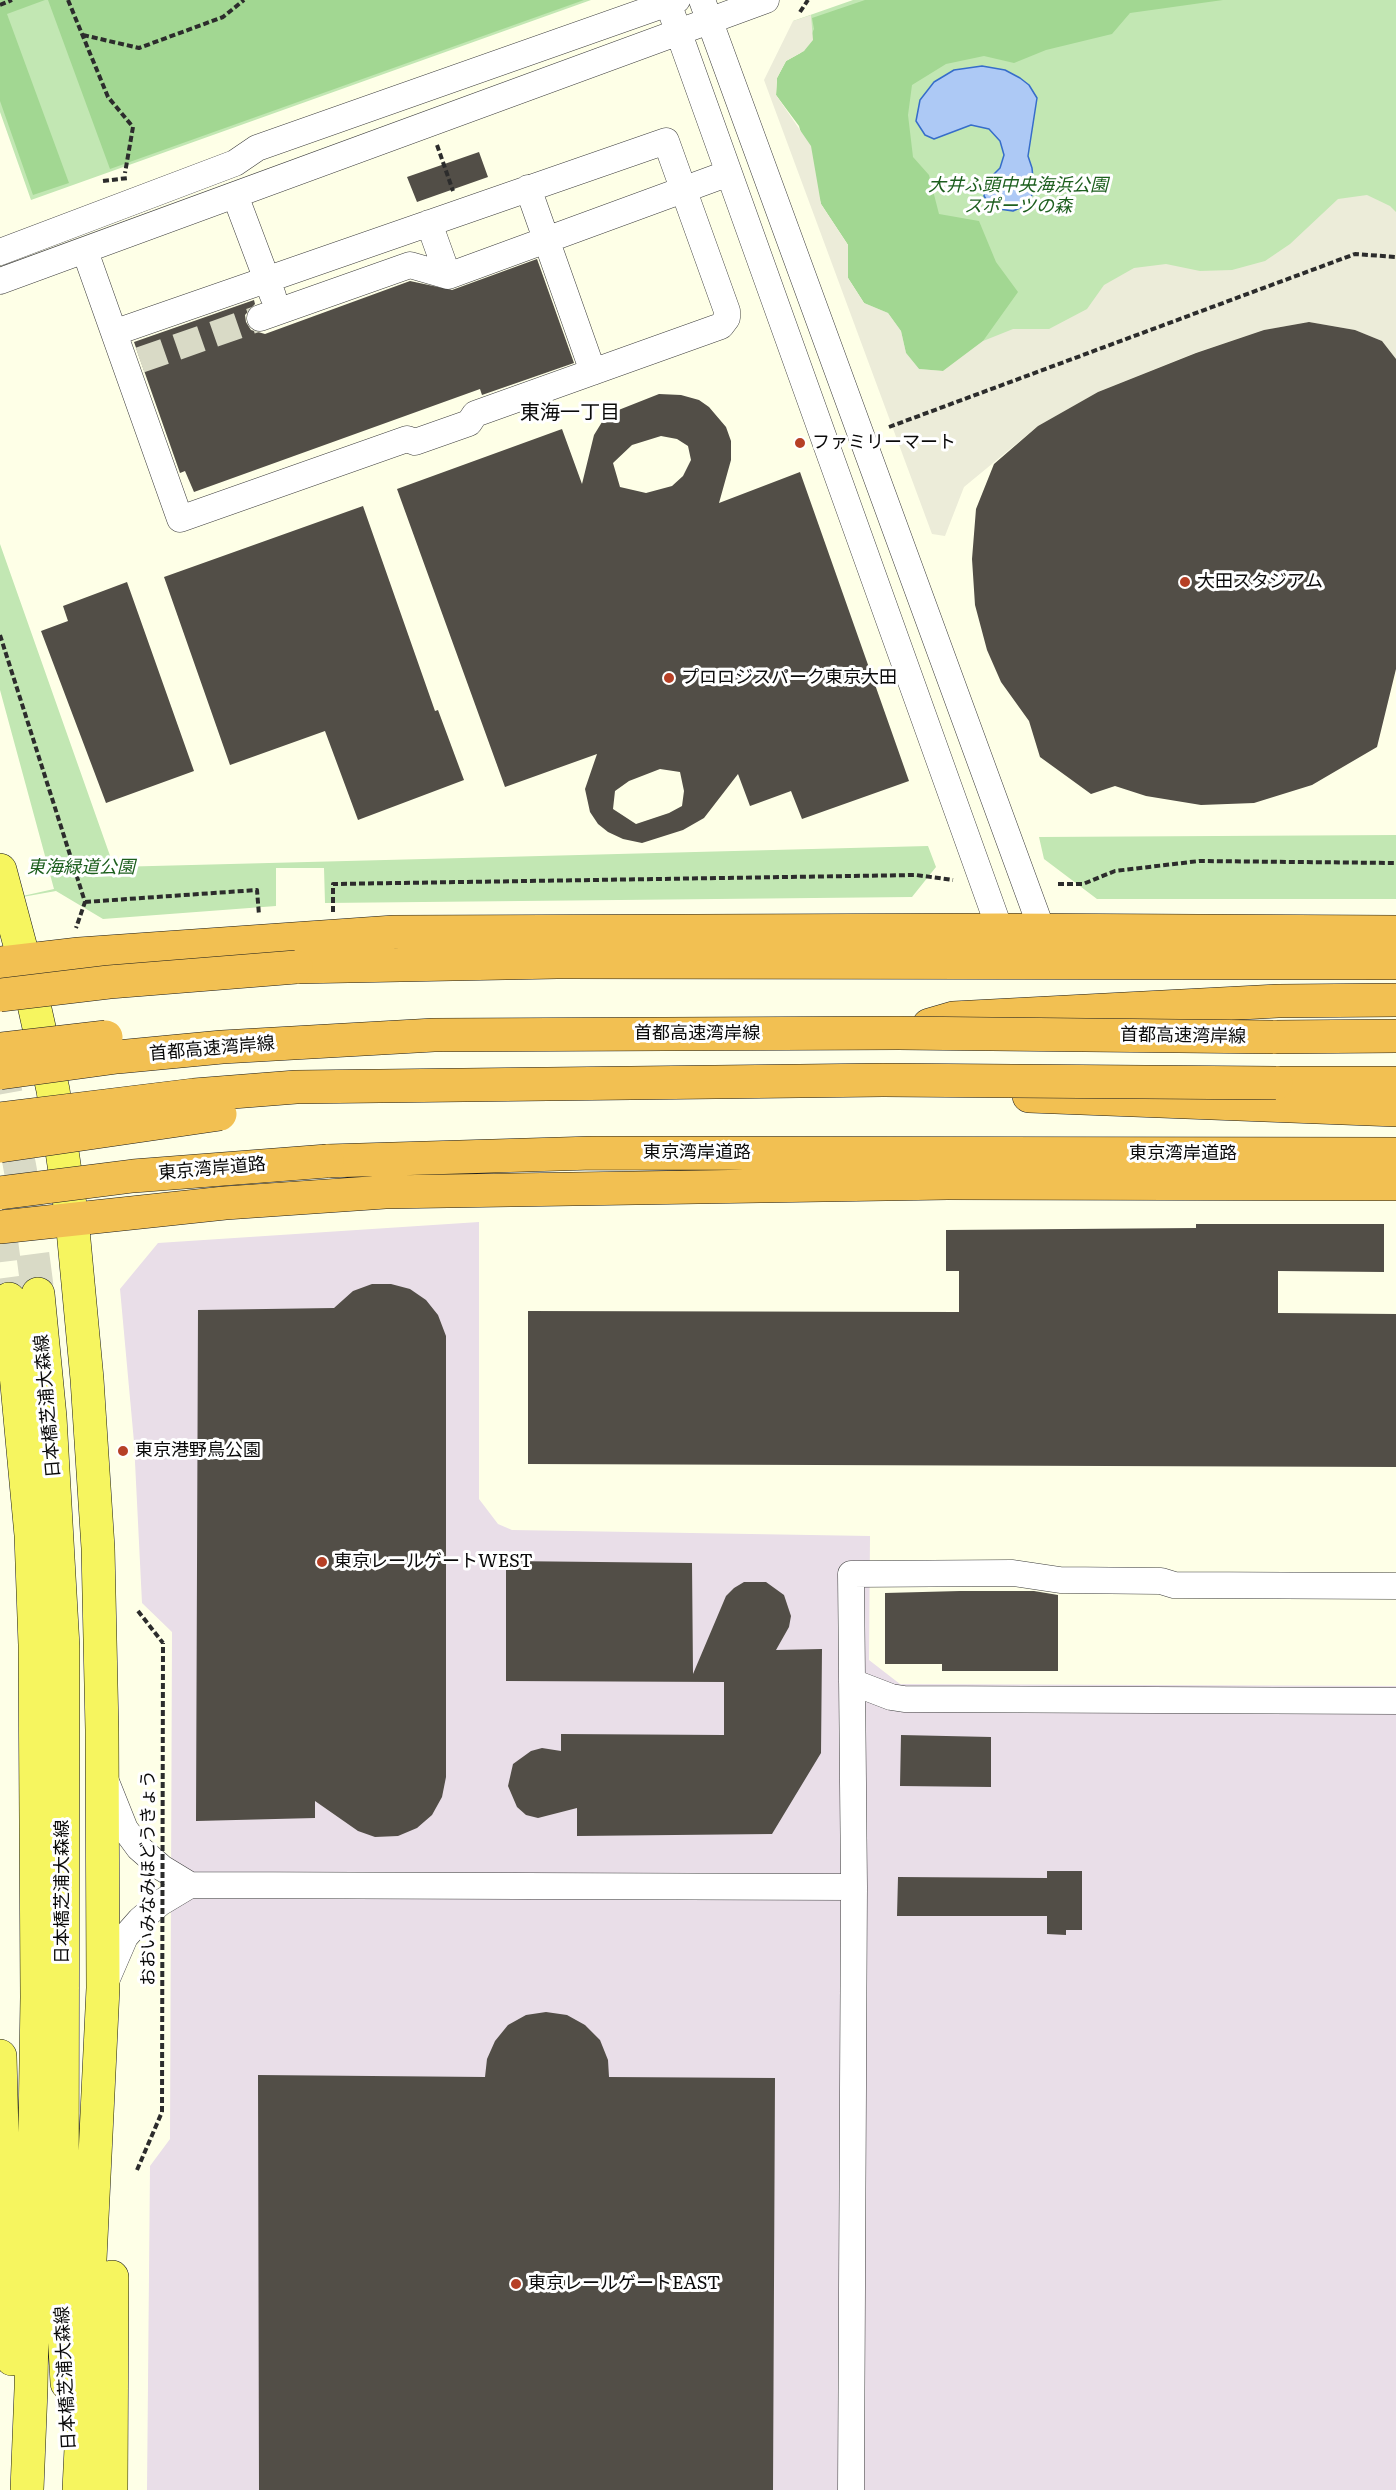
<!DOCTYPE html>
<html>
<head>
<meta charset="utf-8">
<style>
  body { margin:0 }
  canvas { display:block; background:#feffe7 }
</style>
</head>
<body>
<canvas width="1396" height="2490"></canvas>
<script>
const context = document.querySelector('canvas').getContext('2d');
context.lineJoin = 'round';
function fillPath(path, color) {
  context.fillStyle = color;
  context.fill(path, 'evenodd');
}
function shape(rows) {
  const path = new Path2D();
  for (const r of rows) {
    path.moveTo(r[0], r[1]);
    for (let i = 2; i < r.length; i += 2) path.lineTo(r[i], r[i + 1]);
  }
  return path;
}
function strokePath(path, color, width, dash) {
  context.strokeStyle = color;
  context.lineWidth = width;
  context.lineCap = dash ? 'butt' : 'round';
  context.setLineDash(dash || []);
  context.stroke(path);
}
function label(font, color, halo, rows, align = 'center') {
  context.font = font + ' Literata,"Noto Sans JP",serif';
  context.lineWidth = 6;
  context.setLineDash([]);
  context.textBaseline = 'middle';
  context.strokeStyle = halo;
  context.fillStyle = color;
  for (const [text, x, y, turn = 0] of rows) {
    context.save();
    context.translate(x, y);
    context.rotate((+turn || 0) * Math.PI / 180);
    context.textAlign = isNaN(turn) ? turn : align;
    if (halo) context.strokeText(text, 0, 0);
    context.fillText(text, 0, 0);
    context.restore();
  }
}
fillPath(shape([
  [479,1222,479,1499,498,1524,512,1530,870,1536,869,1660,900,1684,1396,1686,1396,2490,147,2490,150,2166,170,2139,172,1632,142,1603,134,1442,120,1289,158,1243]
]), '#e9dee8');
fillPath(shape([
  [0,0,591,0,31,200,0,112],
  [853,0,1396,0,1396,318,1349,283,901,447,793,21],
  [0,544,114,867,928,846,936,867,912,897,325,903,324,868,276,868,276,906,103,919,56,891,0,901,54,889,0,690],
  [1396,835,1396,899,1097,899,1044,859,1039,837]
]), '#c2e7b3');
fillPath(shape([
  [0,0,45,0,7,14,69,183,33,195,0,101],
  [48,0,584,0,110,169],
  [865,0,1223,0,1130,13,1112,34,1046,50,1014,63,984,56,946,64,912,85,908,115,913,157,929,175,939,214,979,221,996,262,1018,292,983,341,943,371,919,369,906,353,901,331,888,313,864,303,848,278,848,245,821,204,799,126,776,95,777,78,786,61,804,51,814,29,812,18]
]), '#a2d792');
fillPath(shape([
  [811,15,813,40,804,51,786,61,777,78,776,95,811,146,821,204,848,245,848,278,864,303,888,313,901,331,906,353,919,369,943,371,983,341,1013,329,1049,329,1087,309,1104,285,1134,268,1166,264,1200,271,1232,270,1265,261,1290,244,1338,199,1367,195,1390,206,1396,212,1396,359,1382,341,1355,330,1309,322,1264,330,1195,353,1098,392,1038,426,964,487,945,536,932,534,764,80,793,21]
]), '#ececd9');
const water = shape([
  [982,66,1005,70,1020,78,1029,85,1037,98,1028,156,1032,168,1034,188,1029,204,1013,211,992,208,984,196,987,181,1000,168,1004,155,1000,141,989,129,971,125,934,139,925,135,916,121,920,100,934,82,954,70,982,66]
]);
fillPath(water, '#adc9f5');
strokePath(water, '#366dca', 1.5);
fillPath(shape([
  [479,152,488,177,417,202,407,177],
  [537,259,574,363,482,395,480,389,194,492,185,471,180,473,134,342,254,300,255,304,245,315,246,322,251,330,265,334,410,281,452,290],
  [1309,322,1355,330,1382,341,1396,359,1396,669,1377,747,1312,785,1254,803,1201,805,1146,796,1115,786,1091,794,1040,757,1029,721,1001,682,987,650,975,605,972,559,976,509,994,464,1038,426,1098,392,1196,353,1264,330],
  [659,394,681,395,699,400,709,407,726,427,731,441,731,460,719,503,800,472,909,781,802,819,791,791,750,806,738,774,704,818,683,830,642,843,623,839,608,832,598,824,590,812,585,789,597,754,505,787,397,489,562,429,582,484,594,435,602,422,616,411],
  [661,436,677,439,688,446,691,460,683,476,672,486,646,493,620,487,613,463,632,445],
  [660,769,680,772,684,791,682,806,669,813,636,824,613,809,615,791,629,781],
  [363,506,435,711,438,710,464,780,358,820,325,731,230,765,164,577],
  [127,582,194,771,106,803,41,631,68,621,63,606],
  [1196,1224,1384,1224,1384,1272,1278,1271,1278,1313,1396,1314,1396,1467,528,1464,528,1311,959,1312,959,1271,946,1271,946,1230,1196,1228],
  [372,1284,391,1284,410,1289,426,1300,438,1315,446,1336,446,1777,442,1797,432,1815,417,1828,398,1836,375,1837,358,1831,315,1801,315,1818,196,1821,198,1310,334,1308,353,1291],
  [506,1561,692,1563,693,1674,726,1596,734,1588,744,1582,766,1582,784,1595,791,1616,789,1627,776,1650,822,1649,821,1753,772,1834,577,1836,577,1808,538,1818,526,1815,517,1807,508,1786,513,1764,531,1751,542,1748,561,1751,561,1734,724,1735,724,1682,506,1681],
  [960,1591,1034,1591,1058,1595,1058,1671,942,1671,942,1664,885,1664,885,1593],
  [901,1735,991,1737,991,1787,900,1786],
  [1047,1871,1082,1871,1082,1930,1066,1930,1066,1935,1047,1934,1047,1916,897,1916,898,1877,1047,1878],
  [546,2012,567,2015,585,2025,600,2040,608,2060,609,2077,775,2078,773,2490,259,2490,258,2075,485,2077,487,2059,495,2041,508,2025,526,2015]
]), '#524e47');
strokePath(shape([
  [140,360,260,318]
]), '#d9dac6', 26, [26, 13]);
strokePath(shape([
  [0,1061,25,1195,38,1294],
  [0,1229,9,1299]
]), '#d9dac6', 33, [33, 16]);
const minor = shape([
  [667,0,1000,930],
  [702,0,1042,930],
  [528,188,593,372],
  [235,195,273,296],
  [429,223,448,276],
  [85,251,180,519,407,439,415,442,469,423,475,414,721,326,727,318,727,311,666,141,116,332],
  [0,252,235,163,257,148,677,0],
  [0,281,766,0],
  [260,318,410,265,448,276,729,173],
  [852,1682,891,1697,904,1699,1396,1701],
  [107,1784,125,1829,139,1848,162,1868,190,1885,854,1887],
  [106,1981,125,1937,140,1920,160,1903,190,1885],
  [851,2490,854,1887,851,1574,1013,1573,1060,1580,1161,1581,1174,1585,1396,1586]
]);
const major = shape([
  [0,870,24,960,53,1090,72,1219,87,1379,98,1548,102,1730,103,1988,79,2490],
  [38,1294,50,1417,63,1647,62,2295,67,2383],
  [9,1299,31,1535,35,1645,37,1997,31,2389,27,2490],
  [0,2056,5,2254,12,2359],
  [111,2490,112,2277]
]);
const highway = shape([
  [0,963,79,954,394,932,1000,930,1396,932],
  [296,967,557,962,1396,963],
  [929,1025,953,1018,1278,1001,1396,1000],
  [1273,1037,1396,1036],
  [1276,1083,1396,1083],
  [1029,1096,1396,1110],
  [327,1161,593,1153,1396,1154],
  [0,1227,225,1203,385,1192,948,1183,1396,1184]
]);
strokePath(minor, '#3d3d3d', 27);
strokePath(major, '#1b1b1b', 34);
strokePath(highway, '#1b1b1b', 34);
strokePath(shape([
  [68,0,108,97,133,127,125,173],
  [0,5,12,0],
  [800,12,808,0],
  [83,35,139,48,223,17,244,0],
  [437,145,453,191],
  [103,181,128,178],
  [889,427,1355,254,1396,257],
  [0,635,85,902,76,928],
  [1058,884,1083,884,1115,871,1199,861,1396,863],
  [85,902,257,890,259,915],
  [333,912,333,884,916,875,953,880],
  [138,1611,163,1643],
  [137,2170,162,2112]
]), '#2c2c2c', 4, [6, 3]);
strokePath(minor, '#fff', 26);
strokePath(major, '#f6f55f', 33);
strokePath(highway, '#f2c052', 33);
const highwayBridge = shape([
  [0,995,109,982,296,967],
  [0,1049,106,1037],
  [0,1073,117,1057,222,1047,434,1035,898,1033,1273,1037],
  [0,1119,194,1095,296,1087,883,1080,1276,1083],
  [0,1146,220,1114],
  [0,1193,133,1176,327,1161]
]);
strokePath(highwayBridge, '#1b1b1b', 34, []);
strokePath(shape([
  [162,2112,163,1643]
]), '#2c2c2c', 4, [6, 3]);
strokePath(highwayBridge, '#f2c052', 33);
for (const [x, y, r, color] of [
  [800,443,6,"#b64026"],
  [1185,582,6,"#b64026"],
  [669,678,6,"#b64026"],
  [123,1451,6,"#b64026"],
  [322,1562,6,"#b64026"],
  [516,2284,6,"#b64026"]
]) {
  const dot = new Path2D();
  dot.arc(x, y, r, 0, 2 * Math.PI);
  context.fillStyle = color;
  context.fill(dot);
  strokePath(dot, '#fff', 2);
}
label('italic 18px', '#1d5f1e', '#fff', [
  ["大井ふ頭中央海浜公園",1018,186],
  ["スポーツの森",1018,207],
  ["東海緑道公園",81,868]
]);
label('18px', '#0a0a0a', '#fff', [
  ["ファミリーマート",812,443],
  ["大田スタジアム",1197,582],
  ["プロロジスパーク東京大田",681,678],
  ["東京港野鳥公園",135,1451],
  ["東京レールゲートWEST",334,1562],
  ["東京レールゲートEAST",528,2284]
], 'left');
label('18px', '#0a0a0a', '#fff', [
  ["首都高速湾岸線",697,1034],
  ["首都高速湾岸線",1183,1036,1],
  ["首都高速湾岸線",212,1049,-5],
  ["東京湾岸道路",697,1153],
  ["東京湾岸道路",1183,1154],
  ["東京湾岸道路",212,1169,-5],
  ["日本橋芝浦大森線",48,1406,-95],
  ["おおいみなみほどうきょう",149,1878,-90],
  ["日本橋芝浦大森線",63,1892,-90],
  ["日本橋芝浦大森線",66,2378,-93]
]);
label('20px', '#0a0a0a', '#fff', [
  ["東海一丁目",570,413]
]);
</script>
</body>
</html>
